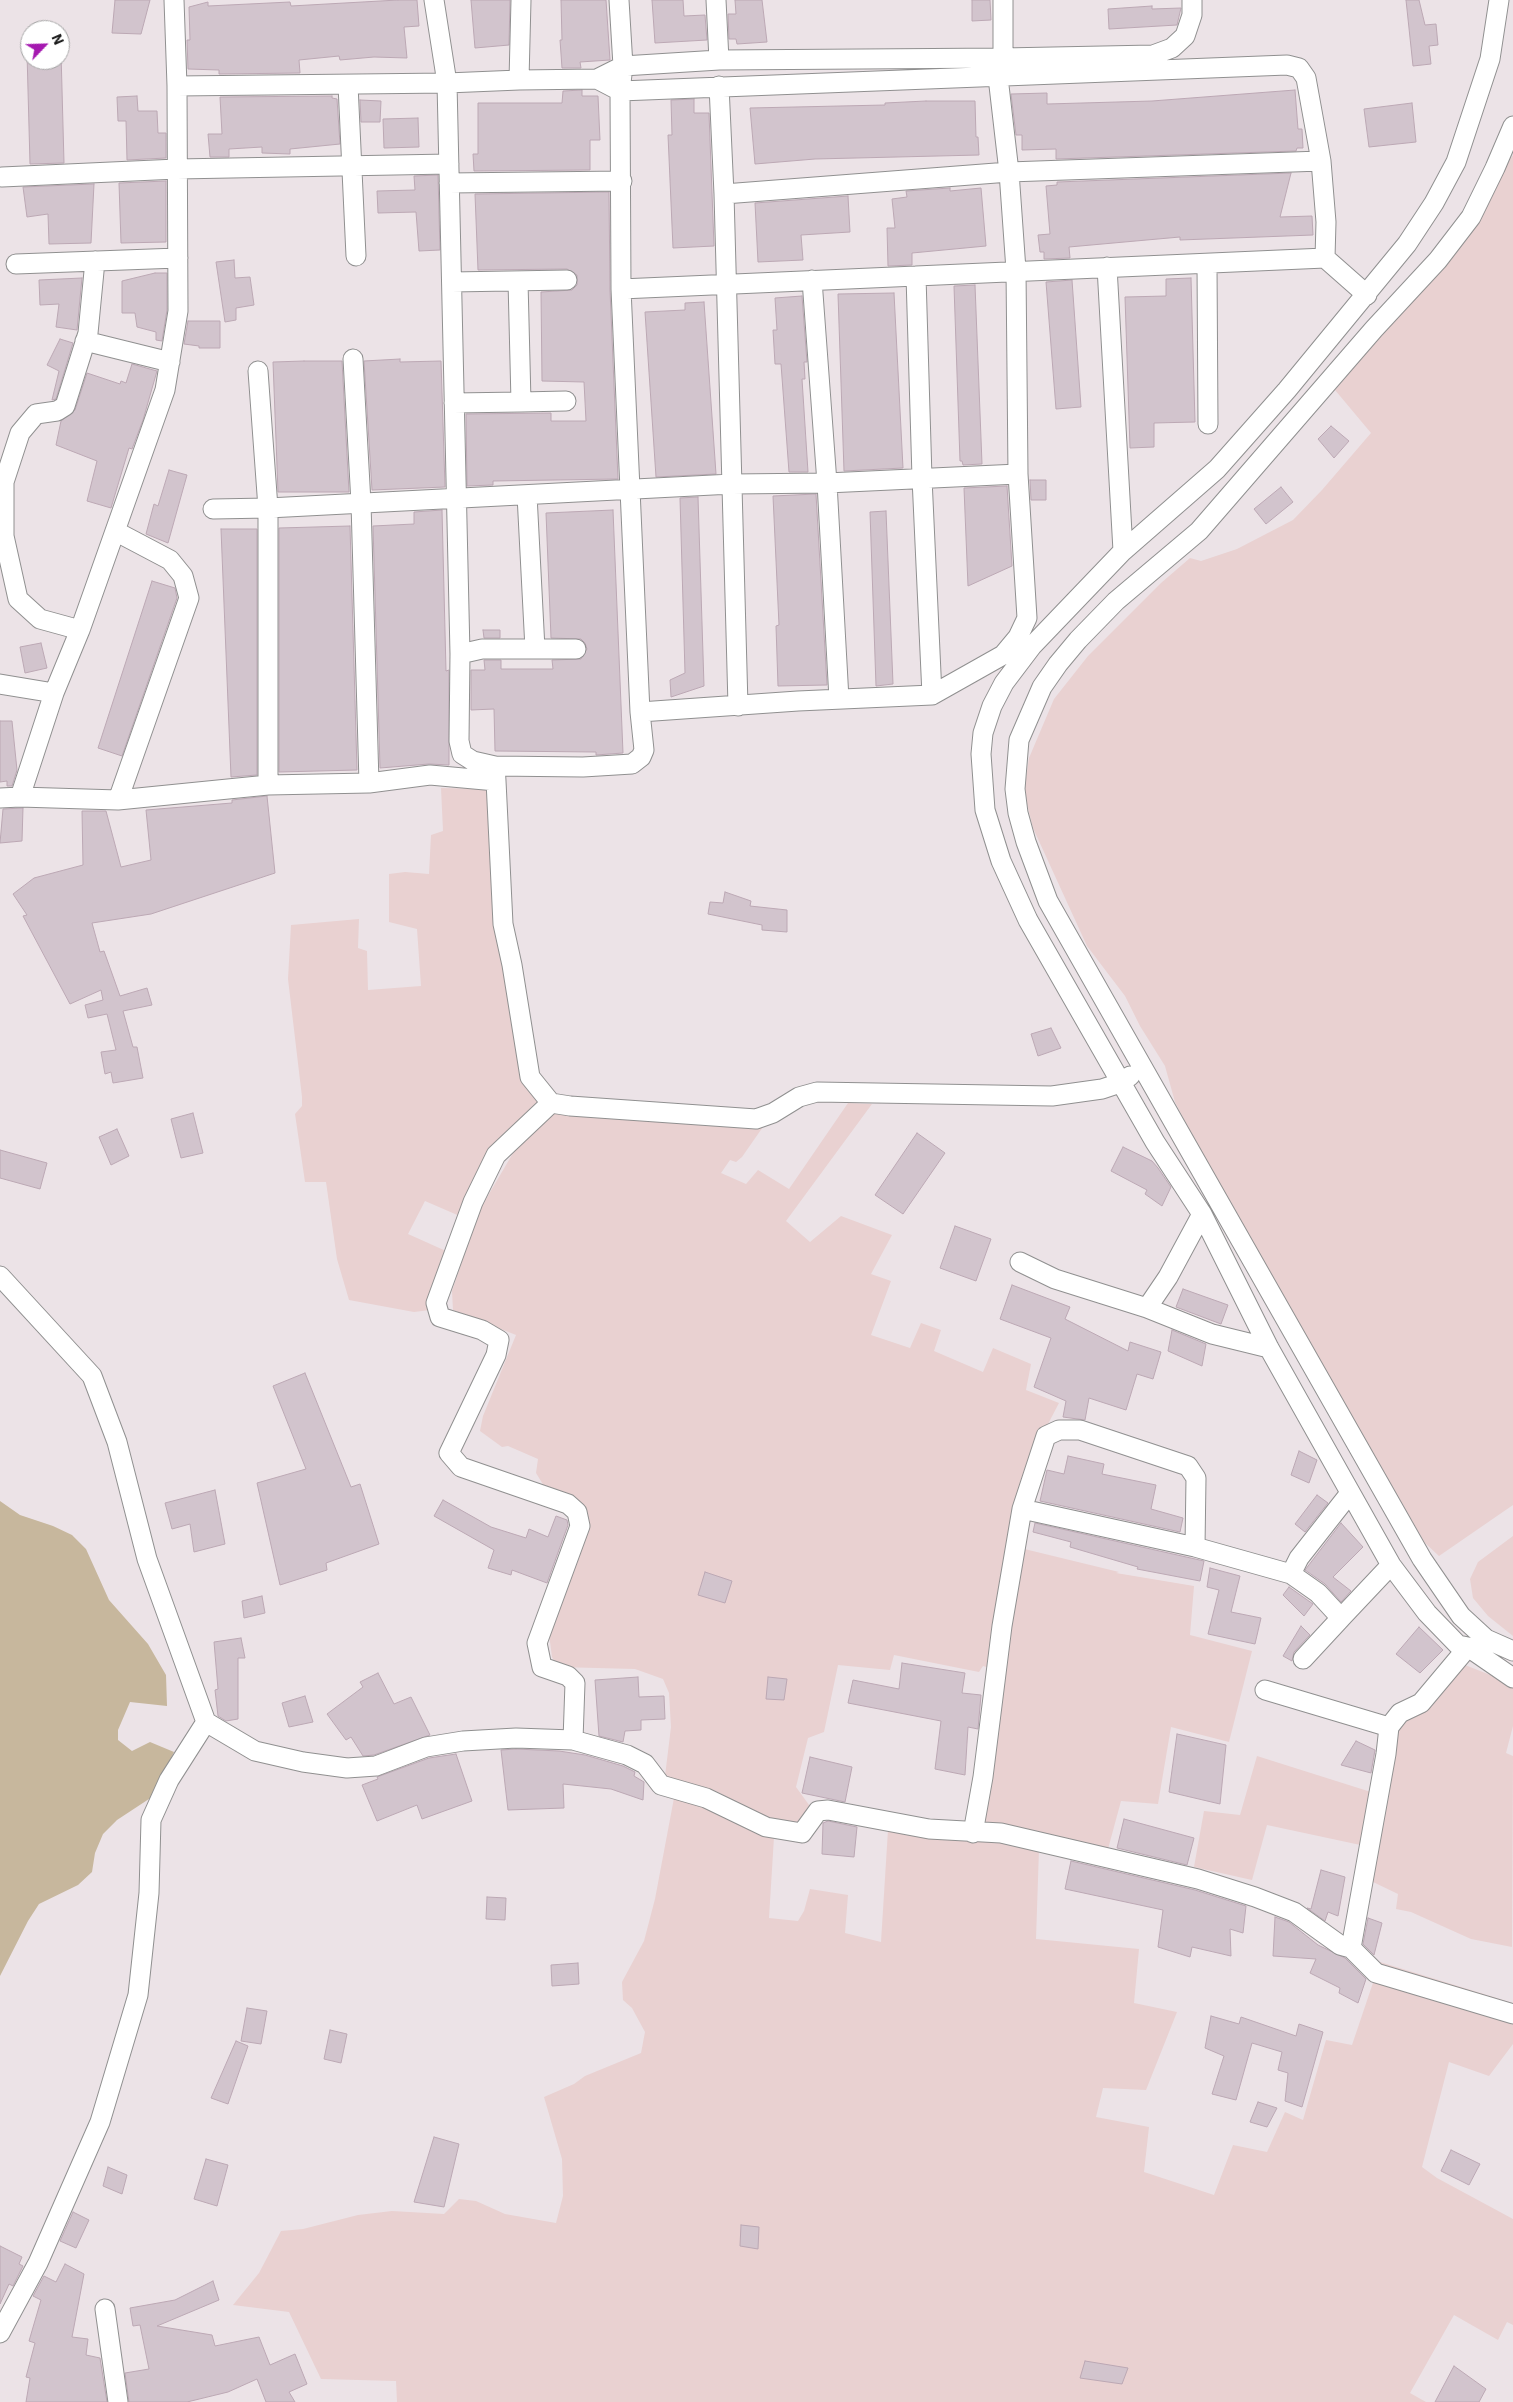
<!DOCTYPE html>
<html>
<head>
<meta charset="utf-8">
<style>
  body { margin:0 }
  #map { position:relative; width:1513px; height:2402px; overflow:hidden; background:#ece3e7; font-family:"IBM Plex Sans",sans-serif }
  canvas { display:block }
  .north { position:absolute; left:20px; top:20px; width:50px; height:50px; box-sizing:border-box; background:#fff; border:1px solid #a4a4a4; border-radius:50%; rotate:66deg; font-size:14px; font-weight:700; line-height:20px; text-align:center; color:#1c1c1c }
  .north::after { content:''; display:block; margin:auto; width:18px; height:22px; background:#a519b0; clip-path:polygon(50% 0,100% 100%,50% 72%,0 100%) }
</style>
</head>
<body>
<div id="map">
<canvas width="1513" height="2402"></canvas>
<div class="north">N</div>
</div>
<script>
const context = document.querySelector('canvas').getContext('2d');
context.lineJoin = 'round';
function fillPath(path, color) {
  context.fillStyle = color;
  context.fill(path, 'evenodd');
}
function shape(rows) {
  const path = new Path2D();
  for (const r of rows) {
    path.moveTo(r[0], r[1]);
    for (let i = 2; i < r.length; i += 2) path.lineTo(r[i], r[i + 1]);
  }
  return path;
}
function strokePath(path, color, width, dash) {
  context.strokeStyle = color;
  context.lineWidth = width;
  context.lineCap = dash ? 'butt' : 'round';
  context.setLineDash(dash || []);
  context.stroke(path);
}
fillPath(shape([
  [1513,155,1513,1505,1439,1556,1425,1543,1228,1206,1175,1102,1165,1066,1140,1026,1125,996,1087,946,1033,828,1024,792,1029,758,1054,699,1088,656,1161,583,1190,558,1201,561,1237,549,1293,520,1322,490,1371,433,1335,390,1412,298],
  [441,788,489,789,541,1102,462,1217,425,1201,408,1234,446,1251,430,1310,414,1312,349,1300,337,1259,326,1182,305,1182,295,1114,302,1106,302,1097,288,979,291,925,359,919,358,948,367,951,368,990,421,986,417,929,389,922,389,874,405,872,429,874,431,835,443,831],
  [848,1103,872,1104,786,1221,810,1242,841,1216,892,1235,871,1274,891,1281,871,1335,910,1348,921,1323,941,1330,934,1351,983,1372,993,1348,1031,1364,1026,1390,1059,1403,1036,1447,1008,1545,1119,1572,1116,1573,1194,1586,1190,1635,1252,1651,1229,1742,1171,1727,1158,1804,1121,1801,1108,1849,983,1822,1004,1672,983,1666,979,1672,894,1655,890,1670,838,1665,824,1732,808,1738,796,1787,812,1809,803,1826,761,1820,720,1793,665,1776,671,1727,669,1693,663,1679,635,1669,558,1667,552,1657,549,1634,589,1529,585,1506,544,1486,536,1473,538,1459,508,1446,502,1447,480,1431,483,1416,516,1335,453,1310,452,1291,479,1211,516,1148,553,1112,765,1124,742,1157,736,1162,730,1160,721,1173,746,1184,758,1170,789,1189],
  [1513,1536,1513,1636,1488,1616,1473,1598,1470,1579,1478,1562],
  [1465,1665,1513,1684,1513,1726,1506,1753,1513,1756,1512,1947,1471,1939,1411,1912,1396,1909,1398,1894,1371,1881,1393,1731,1405,1714,1430,1708],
  [1257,1756,1371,1792,1365,1846,1267,1825,1252,1880,1194,1867,1204,1811,1240,1815],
  [674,1798,723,1809,774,1837,769,1918,798,1921,804,1911,810,1889,848,1895,845,1933,881,1942,888,1830,1000,1837,1039,1849,1036,1939,1139,1949,1134,2003,1177,2012,1146,2090,1103,2088,1096,2117,1149,2127,1144,2172,1214,2195,1233,2145,1267,2152,1285,2112,1303,2120,1326,2040,1352,2045,1380,1962,1513,2003,1513,2044,1489,2076,1449,2062,1422,2167,1437,2178,1513,2219,1513,2325,1507,2322,1498,2340,1454,2315,1410,2393,1426,2402,397,2402,396,2381,321,2379,289,2312,233,2305,259,2273,281,2231,303,2229,358,2215,392,2211,444,2214,459,2199,476,2201,505,2214,556,2223,563,2196,562,2159,544,2097,574,2084,585,2076,641,2053,645,2032,632,2008,623,2000,622,1982,644,1941,655,1899]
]), '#e9d1d1');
fillPath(shape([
  [0,1501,20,1515,53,1526,72,1535,86,1549,109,1600,148,1644,166,1675,167,1706,130,1702,118,1730,118,1740,132,1751,150,1742,174,1752,152,1797,117,1820,103,1834,95,1853,92,1872,78,1885,39,1904,28,1921,0,1976]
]), '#c7b79d');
const building = shape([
  [115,0,150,0,141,34,112,33,115,0],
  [398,0,417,0,419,26,404,27,407,58,374,57,340,60,339,56,299,60,300,73,219,74,219,70,188,69,187,40,190,40,189,7,208,2,208,6,290,2,291,6,398,0],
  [471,0,510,0,509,45,475,48,471,0],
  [561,0,606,0,610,60,580,62,581,68,562,68,560,40,562,40,561,0],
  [652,0,683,0,684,16,705,15,707,40,655,43,652,0],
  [735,0,762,0,767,42,737,44,736,39,729,39,728,14,736,14,735,0],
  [972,0,990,0,991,20,972,21,972,0],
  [1406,0,1419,0,1425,25,1436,24,1438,45,1429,46,1431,64,1413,66,1406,0],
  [1152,6,1152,9,1181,8,1177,25,1109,29,1108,9,1152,6],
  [61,52,64,163,30,164,27,53,30,53,30,60,60,60,61,52],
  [582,90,582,96,598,96,600,140,590,140,590,170,474,171,473,154,478,154,478,103,562,103,563,91,582,90],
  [1295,90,1298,129,1302,129,1303,148,1297,148,1296,151,1056,159,1056,149,1022,150,1022,135,1016,135,1011,94,1047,93,1047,104,1152,101,1295,90],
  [137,96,138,111,157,111,158,133,166,133,166,158,127,160,126,121,118,121,117,97,137,96],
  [332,96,332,98,337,99,340,144,290,149,290,154,262,153,262,147,229,149,229,157,210,157,208,134,222,134,220,97,332,96],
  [694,99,694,113,709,113,714,246,673,248,668,135,672,135,671,100,694,99],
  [360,100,381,101,380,122,361,122,360,100],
  [926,101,975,101,976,137,978,137,979,155,815,159,755,164,750,108,885,105,885,103,926,101],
  [1412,103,1416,142,1369,147,1364,109,1412,103],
  [418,118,419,147,384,148,383,119,418,118],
  [1291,173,1280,217,1312,216,1313,235,1180,240,1180,237,1069,247,1070,258,1044,259,1044,252,1040,252,1038,235,1050,234,1046,186,1057,185,1057,182,1291,173],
  [438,175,440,250,419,251,416,212,378,213,377,191,415,190,414,176,438,175],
  [166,181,166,242,121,243,119,183,166,181],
  [94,184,91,243,49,244,48,214,27,217,23,187,94,184],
  [950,188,950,191,981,188,986,246,912,253,912,265,888,266,887,228,895,228,892,199,907,197,906,191,950,188],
  [609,192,610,290,618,479,493,481,493,485,467,486,466,414,551,413,551,421,586,421,584,382,542,381,541,292,572,290,577,285,577,275,567,269,478,270,475,194,609,192],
  [848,196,850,232,801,235,803,260,758,262,755,203,848,196],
  [234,260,235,278,250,277,254,305,236,308,236,320,225,322,216,262,234,260],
  [155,273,167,273,167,310,162,341,156,340,156,332,137,327,135,313,122,313,122,281,155,273],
  [82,278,77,330,56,327,59,304,40,305,39,280,82,278],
  [1191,278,1195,422,1154,423,1154,447,1130,448,1125,297,1166,296,1166,279,1191,278],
  [1072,280,1081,407,1056,409,1046,282,1072,280],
  [975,285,982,464,963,465,962,461,960,461,954,286,975,285],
  [894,293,903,468,844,471,838,294,894,293],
  [802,296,807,362,804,362,805,379,802,379,808,472,789,472,781,364,775,364,773,330,777,330,775,298,802,296],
  [704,302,716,474,656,477,645,312,685,310,685,303,704,302],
  [188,321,220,321,220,348,199,348,199,346,184,344,188,321],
  [60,339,73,343,56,399,52,400,59,371,47,365,60,339],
  [400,359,400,362,441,361,445,487,372,490,364,361,400,359],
  [304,361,342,361,349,492,278,492,273,362,304,361],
  [132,364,157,371,143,420,132,449,129,448,111,508,87,501,97,461,56,445,61,421,75,410,87,373,120,384,121,381,126,383,132,364],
  [1331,426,1349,441,1334,458,1318,439,1331,426],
  [169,470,187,475,168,543,146,534,154,504,158,506,169,470],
  [1030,480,1046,480,1046,500,1031,500,1030,480],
  [1007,486,1012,566,968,586,964,488,1007,486],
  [1281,487,1293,502,1266,524,1254,509,1281,487],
  [816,494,827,685,778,686,776,626,779,625,773,496,816,494],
  [698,497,704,686,671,697,670,680,685,673,680,498,698,497],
  [442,510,446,671,449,670,449,765,429,764,380,768,373,526,414,524,414,512,442,510],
  [613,510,623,753,596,755,596,752,495,751,494,709,471,710,471,670,485,670,484,660,501,660,501,669,553,669,552,660,581,659,587,649,585,643,581,639,551,638,546,513,613,510],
  [886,511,893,684,876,686,870,512,886,511],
  [350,526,357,770,279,772,279,528,350,526],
  [221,529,257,529,257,775,231,777,221,529],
  [152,581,175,588,177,598,122,756,98,748,152,581],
  [483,630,500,630,500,638,484,638,483,630],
  [41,643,47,668,25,673,20,647,41,643],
  [0,721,12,721,17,770,12,786,7,786,7,781,0,782,0,721],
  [267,796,275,873,151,914,92,923,100,952,104,951,120,996,147,988,152,1005,123,1011,133,1047,137,1047,143,1078,113,1083,111,1072,105,1074,101,1052,116,1050,107,1014,88,1018,85,1005,103,1000,101,990,70,1004,23,916,27,915,13,894,34,878,83,865,82,811,106,811,121,867,151,860,146,810,232,803,232,800,267,796],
  [23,808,22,841,0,843,3,809,23,808],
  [725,892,751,901,750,906,787,910,787,932,762,930,762,925,708,914,710,902,723,903,725,892],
  [1051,1028,1061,1048,1038,1056,1031,1034,1051,1028],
  [193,1113,203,1153,181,1158,171,1119,193,1113],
  [117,1129,129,1156,111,1165,99,1137,117,1129],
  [917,1133,945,1153,903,1214,875,1195,917,1133],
  [1123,1147,1152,1161,1158,1168,1171,1187,1162,1206,1145,1194,1147,1190,1111,1171,1123,1147],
  [0,1150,47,1163,40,1189,0,1178,0,1150],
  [955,1226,991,1239,976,1281,940,1268,955,1226],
  [1012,1285,1070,1307,1065,1319,1128,1351,1130,1342,1161,1352,1153,1379,1137,1374,1126,1410,1089,1398,1085,1420,1063,1417,1066,1401,1034,1387,1051,1338,1000,1319,1012,1285],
  [1183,1289,1228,1305,1221,1324,1176,1307,1183,1289],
  [1172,1330,1206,1344,1202,1366,1168,1351,1172,1330],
  [305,1373,351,1487,360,1484,379,1544,326,1563,327,1570,280,1585,257,1483,306,1469,273,1386,305,1373],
  [1299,1451,1317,1460,1309,1483,1291,1475,1299,1451],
  [1068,1456,1104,1464,1102,1474,1156,1485,1151,1509,1183,1518,1180,1532,1040,1501,1047,1470,1064,1474,1068,1456],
  [215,1490,225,1544,194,1552,190,1524,172,1529,165,1503,215,1490],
  [1317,1495,1328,1503,1305,1532,1295,1524,1317,1495],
  [443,1500,491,1527,526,1538,529,1529,548,1537,556,1516,567,1520,568,1525,547,1583,512,1570,511,1575,488,1568,494,1550,434,1516,443,1500],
  [1035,1523,1204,1561,1200,1581,1137,1569,1138,1567,1070,1547,1071,1542,1033,1532,1035,1523],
  [1341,1523,1363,1547,1333,1577,1351,1591,1341,1602,1325,1584,1305,1570,1341,1523],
  [1210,1568,1240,1576,1231,1612,1261,1618,1255,1644,1208,1634,1219,1590,1207,1587,1210,1568],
  [705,1572,732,1581,725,1603,698,1595,705,1572],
  [1289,1587,1313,1604,1304,1616,1283,1595,1289,1587],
  [262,1596,265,1613,244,1618,242,1601,262,1596],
  [1301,1626,1310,1635,1294,1652,1292,1661,1283,1656,1301,1626],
  [1419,1627,1443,1650,1420,1673,1396,1654,1419,1627],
  [241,1638,245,1658,238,1658,238,1719,226,1721,218,1716,215,1690,218,1689,214,1642,241,1638],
  [902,1663,965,1673,962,1693,981,1695,978,1729,968,1727,965,1775,935,1769,941,1721,848,1703,853,1680,899,1689,902,1663],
  [378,1673,394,1704,411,1697,430,1735,374,1755,363,1756,351,1737,346,1740,327,1714,363,1687,360,1682,378,1673],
  [638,1677,639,1697,664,1696,665,1719,641,1720,641,1730,625,1731,623,1742,599,1736,595,1680,638,1677],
  [768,1677,787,1679,784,1700,766,1699,768,1677],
  [305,1696,313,1722,289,1727,282,1703,305,1696],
  [1177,1734,1226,1745,1220,1804,1169,1792,1177,1734],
  [1356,1741,1375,1750,1371,1773,1341,1765,1356,1741],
  [516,1749,559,1751,585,1755,623,1766,635,1772,634,1776,644,1782,643,1800,611,1789,563,1784,564,1808,508,1810,501,1750,516,1749],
  [456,1754,472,1801,422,1819,417,1805,377,1821,362,1785,378,1779,377,1777,429,1758,456,1754],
  [810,1757,852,1767,845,1802,802,1793,810,1757],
  [1124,1819,1194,1838,1187,1865,1117,1848,1124,1819],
  [828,1821,857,1827,854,1857,822,1854,823,1823,828,1821],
  [1071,1861,1195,1890,1246,1906,1243,1933,1230,1929,1231,1956,1192,1947,1190,1957,1158,1947,1163,1910,1065,1889,1071,1861],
  [1321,1870,1345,1877,1338,1916,1328,1912,1325,1921,1307,1908,1311,1909,1321,1870],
  [487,1897,506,1898,505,1920,486,1919,487,1897],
  [1275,1917,1289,1922,1318,1945,1345,1958,1366,1979,1358,2003,1339,1993,1340,1988,1310,1973,1316,1959,1273,1956,1275,1917],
  [1368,1918,1382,1923,1374,1955,1363,1944,1368,1918],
  [578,1963,579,1984,552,1986,551,1965,578,1963],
  [247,2008,267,2011,261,2044,241,2041,247,2008],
  [1211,2016,1239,2024,1241,2017,1296,2036,1299,2024,1323,2032,1302,2107,1285,2101,1288,2073,1278,2070,1282,2052,1252,2043,1236,2100,1212,2094,1224,2056,1205,2048,1211,2016],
  [330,2030,347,2034,341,2063,324,2059,330,2030],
  [236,2041,248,2046,228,2104,211,2098,236,2041],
  [1258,2102,1277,2108,1267,2127,1250,2122,1258,2102],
  [434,2137,459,2144,444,2207,414,2202,434,2137],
  [1451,2150,1480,2164,1469,2185,1441,2171,1451,2150],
  [206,2159,228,2165,217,2206,194,2199,206,2159],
  [108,2167,127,2175,122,2194,103,2186,108,2167],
  [73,2212,89,2220,76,2248,60,2241,73,2212],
  [741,2225,759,2227,758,2249,740,2246,741,2225],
  [0,2246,22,2257,19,2264,23,2266,13,2286,9,2284,0,2304,0,2246],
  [65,2264,84,2274,72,2337,88,2339,86,2355,100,2358,107,2402,26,2402,30,2378,26,2377,35,2343,29,2341,41,2300,33,2296,44,2276,56,2282,65,2264],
  [213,2281,219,2300,157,2326,212,2335,215,2346,259,2337,270,2365,295,2354,307,2384,289,2392,295,2402,266,2402,257,2379,228,2392,187,2402,129,2402,125,2373,149,2369,140,2325,133,2326,130,2308,175,2300,213,2281],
  [1085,2361,1128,2368,1122,2384,1080,2378,1085,2361],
  [1454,2366,1486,2389,1479,2402,1435,2402,1454,2366]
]);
fillPath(building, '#d2c4cd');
strokePath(building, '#bca8b4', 1);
const minor = shape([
  [174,0,177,86],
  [434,0,447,83,177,86,178,311,165,390,80,630,54,693,20,797,118,800,268,785,369,783,430,775,496,781,495,766],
  [521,0,519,80,597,79,623,66,719,60,1003,58,1153,55,1172,48,1185,36,1192,15,1192,0],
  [716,0,719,60],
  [1003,0,1003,58],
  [1499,0,1490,59,1456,162,1434,203,1407,244,1287,390,1217,469,1123,551,1032,646,1004,683,992,706,983,733,981,754,985,810,1001,861,1028,920,1155,1142,1202,1214,1269,1348,1391,1565,1427,1613,1458,1645,1468,1647,1513,1678],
  [597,79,620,91,1287,65,1299,68,1306,78,1321,161,1326,222,1325,258,621,289],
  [519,80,447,83,460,654,459,741,462,754,473,761,495,766,583,767,632,764,641,757,644,750,640,712,621,289,620,91,623,66,619,0],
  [348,85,356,256],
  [719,86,724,194,1009,172,1321,161],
  [1513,126,1495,168,1471,217,1438,260,1374,329,1199,531,1116,601,1078,640,1058,664,1042,687,1019,740,1015,789,1018,813,1026,842,1048,901,1422,1559,1461,1616,1486,1639,1513,1651],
  [2,177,177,169,449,164],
  [449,183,622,181],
  [724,194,738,706],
  [1325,258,1367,295],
  [16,264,178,258],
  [1207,264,1208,424],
  [1107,267,1123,551],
  [916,276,922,478,932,695],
  [812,280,827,483,839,699],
  [518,281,521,402,566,401],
  [452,282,567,280],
  [85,341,170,362],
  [353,359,361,503,369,783],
  [258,371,268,508,732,484,827,483,1018,474],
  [454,403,521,402],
  [527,495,535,649],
  [213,509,268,508,268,785],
  [115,531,170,560,183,576,189,598,118,800],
  [80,630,40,619,18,599,4,536,4,482,20,433,36,414,57,411,65,406,88,333,95,261],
  [460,654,482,649,576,649],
  [0,684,54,693],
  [640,712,798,701,932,695,1003,655,1018,637,1027,618,1018,474,1016,270,1009,172,998,77],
  [496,781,503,924,512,965,530,1077,551,1103,570,1106,756,1119,773,1113,799,1097,817,1092,1052,1096,1102,1089,1120,1083,1130,1076],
  [0,798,20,797],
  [551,1103,496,1155,473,1202,436,1303,440,1317,482,1330,499,1340,496,1355,449,1453,461,1467,568,1504,577,1512,580,1526,537,1643,542,1667,568,1676,575,1683,573,1740],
  [1020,1262,1055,1279,1147,1308,1212,1334,1269,1348],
  [0,1276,92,1376,117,1442,147,1559,206,1722,255,1751,303,1762,347,1768,376,1766,426,1747,463,1741,516,1738,573,1740,627,1755,645,1764,661,1785,706,1798,766,1827,802,1833,818,1811,828,1810,929,1829,1001,1833,1198,1879,1255,1897,1294,1912,1340,1945,1351,1948,1376,1973,1513,2014],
  [1147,1308,1168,1277,1202,1214],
  [1350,1493,1299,1558,1291,1574,1318,1593,1341,1618,1391,1565],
  [1022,1509,1195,1547,1291,1574],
  [1303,1659,1341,1618],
  [1265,1690,1389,1727],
  [973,1833,983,1777,1002,1626,1022,1509,1046,1436,1059,1430,1080,1430,1188,1466,1196,1478,1195,1547],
  [1351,1948,1386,1754,1389,1727,1400,1713,1421,1703,1468,1647],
  [105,2309,118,2402],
  [0,2333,38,2263,100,2122,138,1995,149,1893,151,1820,169,1780,206,1722]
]);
strokePath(minor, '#909090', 21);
strokePath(minor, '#fff', 19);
</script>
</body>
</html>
